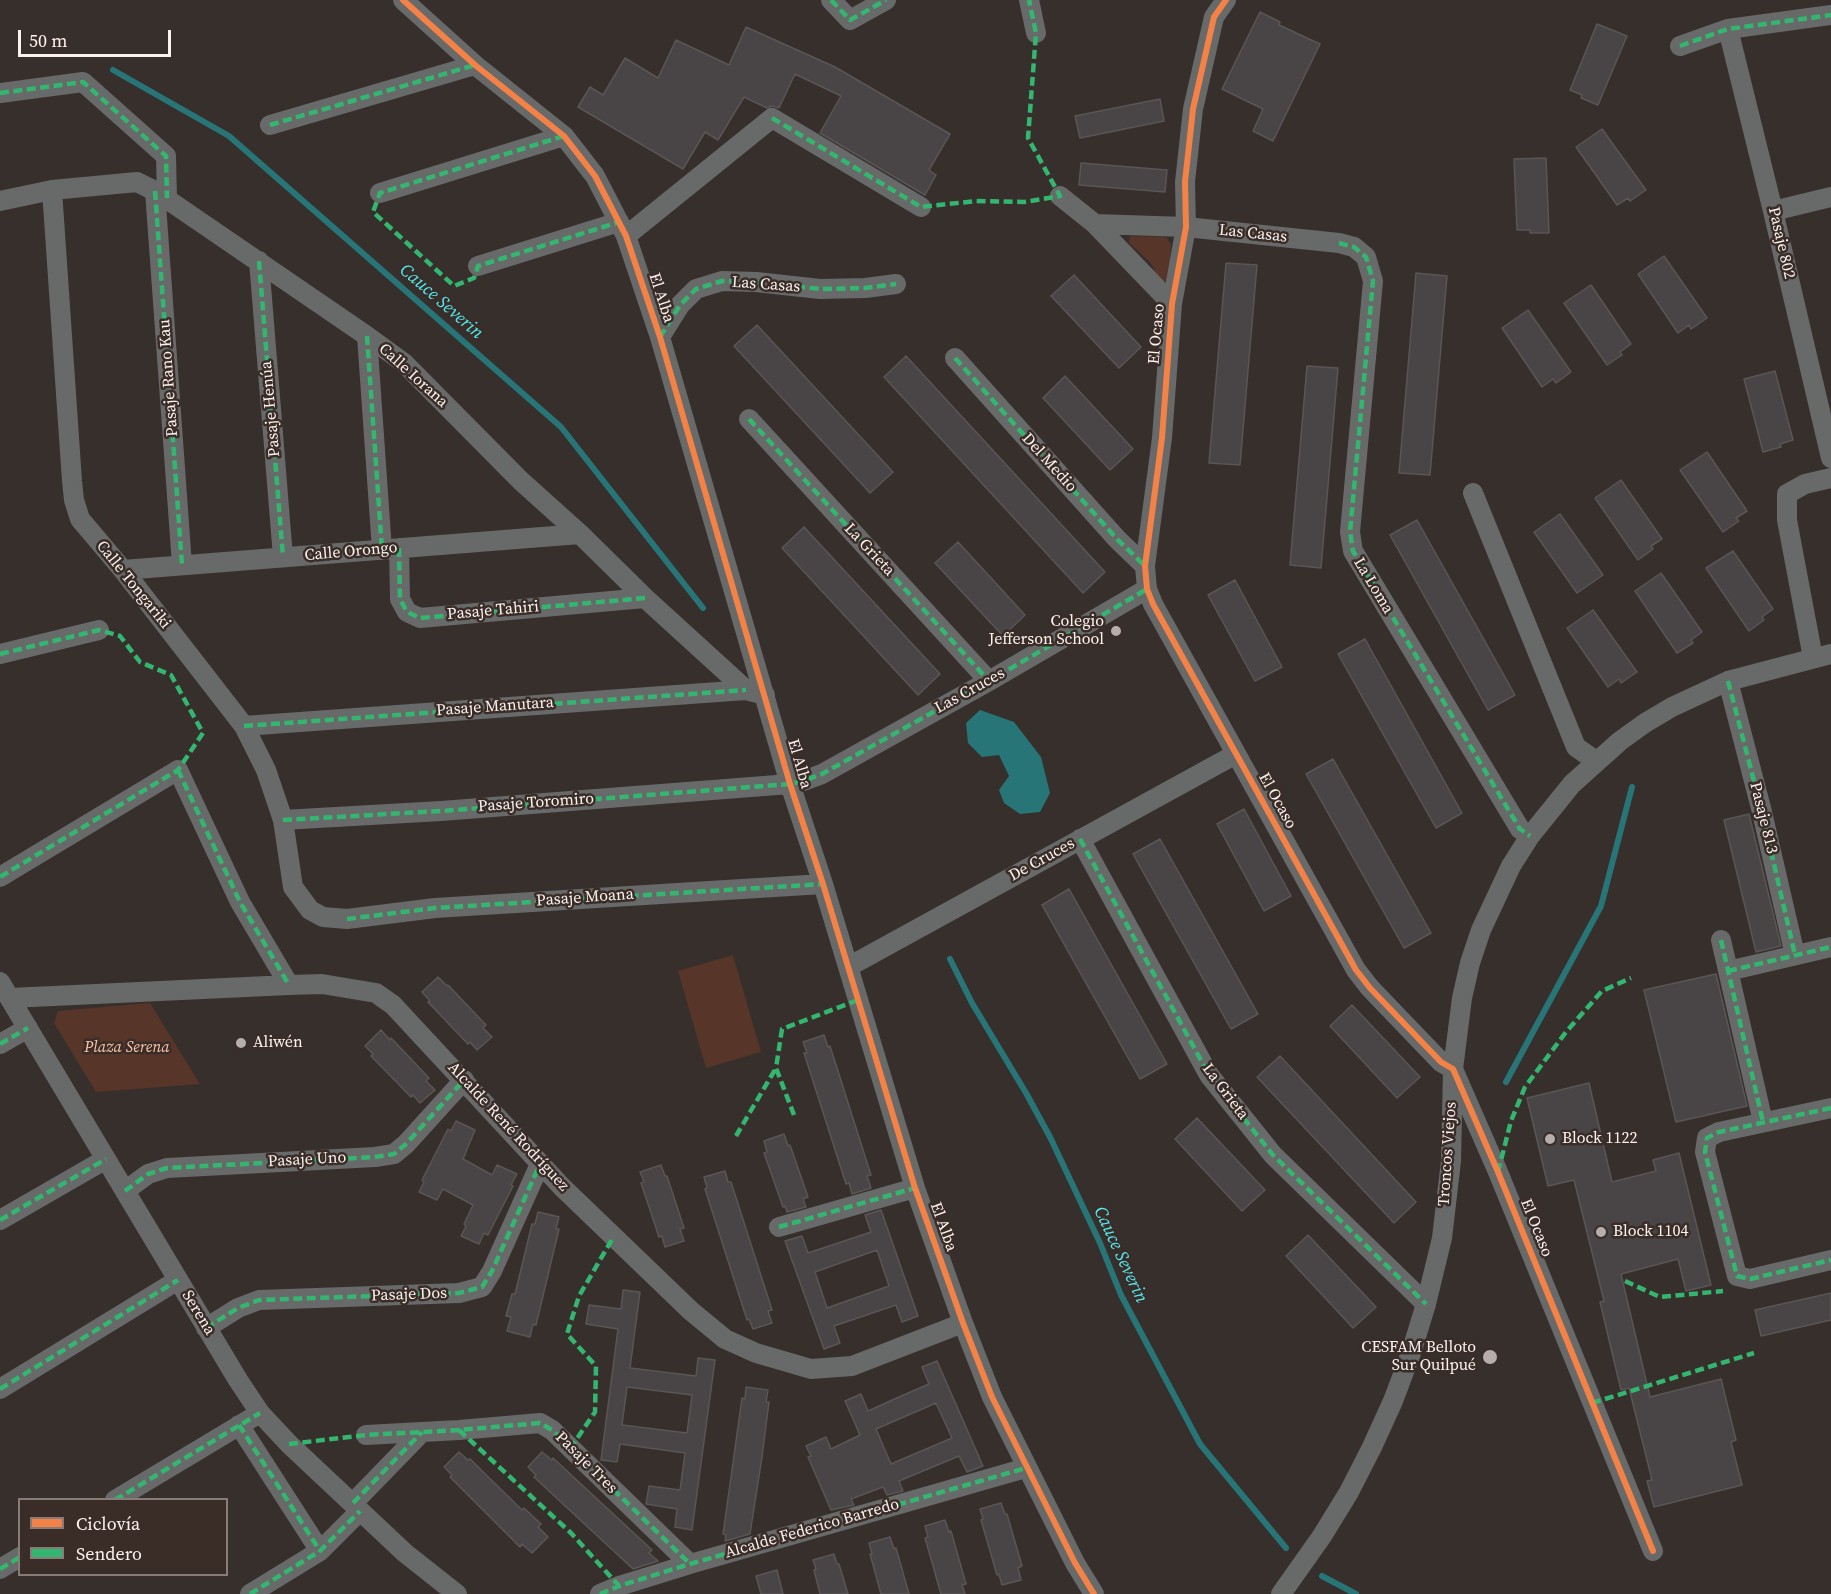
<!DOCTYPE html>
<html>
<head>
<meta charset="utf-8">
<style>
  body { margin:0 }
  #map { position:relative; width:1831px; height:1594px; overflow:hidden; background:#362f2c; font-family:"Source Serif 4",serif }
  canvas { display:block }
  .legend { position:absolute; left:18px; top:1498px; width:210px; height:78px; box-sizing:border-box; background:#3a2d28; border:2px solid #877c78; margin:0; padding:8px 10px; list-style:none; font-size:18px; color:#fbf2ef }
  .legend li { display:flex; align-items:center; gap:12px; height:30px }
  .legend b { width:30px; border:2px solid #877c78 }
  .scale { position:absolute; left:18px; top:30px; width:153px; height:27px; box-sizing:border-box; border:3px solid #fbf2ef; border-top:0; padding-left:8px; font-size:18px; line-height:21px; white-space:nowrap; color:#fbf2ef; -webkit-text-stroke:4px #3a2d28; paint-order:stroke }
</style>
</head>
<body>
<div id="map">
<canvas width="1831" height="1594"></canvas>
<ul class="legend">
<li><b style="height:8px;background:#f48246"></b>Ciclovía</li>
<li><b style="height:8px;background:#33b770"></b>Sendero</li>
</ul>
<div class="scale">50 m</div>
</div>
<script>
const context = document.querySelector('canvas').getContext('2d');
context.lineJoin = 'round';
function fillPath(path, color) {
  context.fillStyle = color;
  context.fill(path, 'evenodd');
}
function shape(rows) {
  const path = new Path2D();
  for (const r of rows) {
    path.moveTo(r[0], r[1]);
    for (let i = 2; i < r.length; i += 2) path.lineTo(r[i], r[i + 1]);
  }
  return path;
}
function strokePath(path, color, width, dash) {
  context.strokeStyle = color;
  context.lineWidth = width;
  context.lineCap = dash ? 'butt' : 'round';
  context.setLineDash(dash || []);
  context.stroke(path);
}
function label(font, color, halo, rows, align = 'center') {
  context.font = font + ' "Source Serif 4",serif';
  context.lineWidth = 5;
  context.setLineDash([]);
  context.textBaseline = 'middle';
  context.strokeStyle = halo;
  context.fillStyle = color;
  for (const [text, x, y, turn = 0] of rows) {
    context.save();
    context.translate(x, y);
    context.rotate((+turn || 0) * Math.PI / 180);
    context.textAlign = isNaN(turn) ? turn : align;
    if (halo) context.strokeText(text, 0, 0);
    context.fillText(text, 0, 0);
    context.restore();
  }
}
fillPath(shape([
  [1130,236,1166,237,1171,245,1169,281,1159,281,1151,263,1129,243],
  [733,955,761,1052,706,1068,678,971],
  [150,1003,200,1084,96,1092,54,1023,58,1011]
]), '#573528');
fillPath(shape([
  [980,710,1014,722,1041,757,1050,793,1040,812,1020,814,1004,803,999,790,1009,776,999,755,982,757,968,743,966,723]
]), '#287578');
strokePath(shape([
  [113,70,229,136,561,427,703,608],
  [950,959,972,1003,1026,1093,1050,1137,1100,1243,1121,1295,1200,1444,1286,1548],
  [1506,1082,1601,906,1632,787],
  [1322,1576,1356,1594]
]), '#287578', 6);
const building = shape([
  [1260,12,1280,22,1279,25,1320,44,1273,141,1253,131,1263,109,1222,89,1260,12],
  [1597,24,1627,36,1598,105,1581,98,1582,95,1570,90,1597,24],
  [746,27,835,67,950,134,929,170,936,175,925,195,820,133,841,96,795,74,779,108,772,106,767,108,744,97,718,140,705,132,683,169,578,107,590,87,603,95,625,58,658,78,676,40,729,65,746,27],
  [1160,99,1164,121,1080,138,1075,116,1160,99],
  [1602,129,1646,190,1630,201,1628,198,1617,205,1576,147,1602,129],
  [1546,158,1549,233,1530,233,1530,230,1517,230,1514,159,1546,158],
  [1081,163,1167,170,1165,192,1079,185,1081,163],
  [1664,256,1707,318,1691,329,1689,325,1678,333,1638,274,1664,256],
  [1226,263,1257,265,1240,465,1209,463,1226,263],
  [1416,273,1447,276,1430,475,1399,473,1416,273],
  [1074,275,1141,347,1119,368,1051,296,1074,275],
  [1591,285,1631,344,1620,352,1622,355,1607,365,1564,303,1591,285],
  [1528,310,1571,372,1556,383,1553,379,1542,387,1502,328,1528,310],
  [757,325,893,472,870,493,734,346,757,325],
  [906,356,1105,572,1083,593,884,377,906,356],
  [1307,366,1338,368,1321,568,1290,565,1307,366],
  [1775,371,1793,440,1780,444,1781,447,1763,452,1744,379,1775,371],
  [1065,376,1133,449,1110,470,1043,398,1065,376],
  [1707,452,1747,511,1736,518,1739,521,1723,532,1680,470,1707,452],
  [1621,480,1662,539,1651,546,1653,549,1638,560,1595,498,1621,480],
  [1560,514,1603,575,1577,593,1534,532,1560,514],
  [1417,520,1515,695,1488,710,1390,535,1417,520],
  [804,527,940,674,918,695,782,548,804,527],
  [958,542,1025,615,1003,636,935,563,958,542],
  [1733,551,1773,609,1762,617,1764,620,1749,631,1706,568,1733,551],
  [1661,573,1702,632,1691,640,1693,643,1677,653,1635,591,1661,573],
  [1235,580,1282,667,1255,681,1208,595,1235,580],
  [1593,610,1637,672,1621,683,1619,679,1608,687,1567,628,1593,610],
  [1365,639,1462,813,1436,828,1338,654,1365,639],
  [1333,759,1431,933,1404,948,1306,774,1333,759],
  [1244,809,1291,896,1264,911,1217,824,1244,809],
  [1749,814,1781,946,1756,952,1724,820,1749,814],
  [1160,839,1258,1014,1231,1029,1133,854,1160,839],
  [1069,889,1167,1064,1140,1079,1042,905,1069,889],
  [1716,974,1747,1106,1676,1122,1644,990,1716,974],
  [438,977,447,986,448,985,486,1025,483,1028,492,1037,477,1050,470,1042,468,1044,428,1002,430,1001,422,992,438,977],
  [1352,1005,1420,1077,1397,1098,1330,1026,1352,1005],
  [381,1030,390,1040,391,1038,429,1078,426,1081,435,1090,420,1103,413,1095,411,1097,371,1056,373,1054,365,1046,381,1030],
  [824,1035,828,1047,830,1046,871,1175,867,1176,871,1188,852,1194,849,1183,846,1184,804,1053,807,1053,803,1042,824,1035],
  [1280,1056,1416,1202,1394,1223,1257,1077,1280,1056],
  [1589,1083,1612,1182,1656,1171,1653,1160,1679,1153,1711,1285,1686,1291,1678,1259,1621,1274,1650,1397,1721,1379,1736,1440,1731,1442,1742,1485,1654,1507,1647,1481,1652,1480,1629,1388,1621,1390,1600,1302,1604,1301,1574,1180,1548,1186,1527,1098,1589,1083],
  [1197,1118,1265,1190,1242,1211,1175,1139,1197,1118],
  [456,1121,475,1130,463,1159,492,1175,497,1165,517,1174,511,1185,513,1186,488,1235,484,1233,479,1244,461,1236,466,1226,464,1224,473,1205,443,1189,437,1200,419,1192,424,1182,422,1180,448,1129,451,1131,456,1121],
  [784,1134,788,1146,790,1145,808,1197,803,1199,806,1207,787,1212,785,1206,783,1207,764,1153,767,1152,764,1141,784,1134],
  [661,1165,665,1176,667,1176,684,1228,680,1229,684,1241,665,1247,662,1236,659,1237,641,1183,644,1182,640,1172,661,1165],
  [725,1171,728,1182,731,1182,772,1310,768,1311,772,1323,753,1329,749,1319,747,1320,705,1189,707,1188,704,1177,725,1171],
  [881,1210,918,1316,902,1322,896,1305,834,1326,840,1343,824,1349,785,1241,802,1236,808,1253,871,1232,865,1215,881,1210],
  [877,1250,889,1286,827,1308,815,1272,877,1250],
  [538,1212,559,1217,556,1229,559,1229,536,1325,533,1324,530,1337,507,1331,511,1317,506,1316,512,1294,515,1294,532,1224,535,1224,538,1212],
  [1308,1235,1376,1307,1353,1328,1286,1256,1308,1235],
  [623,1290,640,1292,630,1368,696,1376,698,1358,715,1360,692,1530,675,1527,677,1509,646,1504,649,1486,680,1490,685,1453,620,1444,617,1462,601,1460,618,1329,586,1324,589,1305,621,1309,623,1290],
  [627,1387,692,1395,687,1433,622,1425,627,1387],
  [1831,1293,1831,1320,1761,1336,1755,1310,1831,1293],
  [937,1361,983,1466,967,1472,959,1456,899,1481,903,1491,887,1495,883,1487,851,1499,854,1505,831,1510,808,1457,811,1456,806,1446,826,1437,831,1449,860,1435,845,1401,861,1394,868,1411,899,1397,929,1384,922,1367,937,1361],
  [936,1403,952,1438,891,1464,876,1429,936,1403],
  [746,1387,768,1390,766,1402,769,1402,762,1457,750,1534,725,1541,726,1535,723,1534,731,1477,742,1398,745,1399,746,1387],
  [459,1452,468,1460,470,1459,522,1510,524,1508,541,1524,538,1527,548,1537,532,1553,522,1544,520,1547,450,1477,452,1475,444,1467,459,1452],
  [542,1452,552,1460,553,1458,652,1550,649,1553,658,1561,633,1569,534,1477,536,1475,528,1467,542,1452],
  [1001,1503,1005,1514,1007,1514,1022,1566,1018,1568,1021,1580,1002,1585,999,1574,997,1575,981,1520,983,1519,980,1509,1001,1503],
  [945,1520,949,1532,951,1531,966,1584,962,1585,965,1594,941,1594,925,1538,928,1537,925,1526,945,1520],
  [890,1537,894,1549,896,1548,909,1594,881,1594,870,1554,872,1554,869,1543,890,1537],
  [834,1554,837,1564,839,1564,848,1594,820,1594,814,1570,816,1569,813,1560,834,1554],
  [777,1570,783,1594,761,1594,756,1576,777,1570]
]);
fillPath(building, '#494445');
strokePath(building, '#5a5656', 1.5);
strokePath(shape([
  [403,0,475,65,564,136,595,176,626,236,660,337,790,784,823,884,915,1188,963,1323,992,1397,1075,1563,1094,1594],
  [831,0,850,20,886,0],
  [1029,0,1036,33],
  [1226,0,1214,17,1193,109,1185,182,1186,227,1172,304,1162,438,1145,566,1147,589,1153,604,1356,970,1370,988,1441,1062,1453,1069,1498,1172,1653,1551],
  [1728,29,1773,211,1831,458],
  [1680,46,1728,29,1831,15],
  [0,93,83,82,166,156,167,198],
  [270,125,475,65],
  [52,190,72,481,74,500,80,519,123,570,244,726,266,770,283,820,293,887,310,910,323,917,347,919,435,908,823,884],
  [155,191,182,565],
  [380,193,564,136],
  [1060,196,1095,224,1172,304],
  [0,201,52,190,137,182,155,191,367,336,404,363,521,481,580,534,645,598,746,690,765,695],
  [1773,211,1831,197],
  [1095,224,1186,227,1339,243,1354,247,1366,257,1373,281,1350,532,1353,551,1520,829,1530,836],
  [626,236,772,118,921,207],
  [259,261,283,557],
  [478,266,619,222],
  [367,336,382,550],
  [660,337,680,305,696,289,722,281,756,282,820,289,865,288,896,284],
  [955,358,1117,539,1145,566],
  [749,419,989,681],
  [1473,493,1576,747,1596,761],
  [399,548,400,599,407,612,420,618,645,598],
  [123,570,580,534],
  [0,654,99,630],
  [1813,658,1787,520,1787,494,1805,484,1831,478],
  [1728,681,1761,808,1795,955],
  [244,726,746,690],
  [283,820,441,811,790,784,803,781,822,774,989,681,1147,589],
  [1080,839,1209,1075,1273,1155,1426,1304],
  [0,877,178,770,240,902,289,985],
  [1721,940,1763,1122],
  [848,967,1236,754],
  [1728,971,1831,947],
  [0,982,238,1380,260,1413,289,1444,405,1553,457,1594],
  [10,998,289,985,322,984,376,993,393,1005,562,1187,691,1311,725,1339,756,1353,811,1369,852,1366,963,1323],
  [0,1044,28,1028],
  [1831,1108,1719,1132,1707,1138,1705,1152,1737,1276,1750,1279,1831,1260],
  [125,1191,148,1174,167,1168,375,1157,394,1154,406,1144,464,1080],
  [0,1220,106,1159],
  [779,1227,915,1188],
  [206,1328,238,1308,259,1300,459,1293,482,1287,492,1271,540,1164],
  [0,1389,178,1280],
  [239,1425,320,1551],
  [366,1435,459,1430,540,1423,552,1430,690,1564],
  [115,1500,260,1413],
  [353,1503,422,1432],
  [0,1569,20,1557],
  [250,1594,320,1551,360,1511],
  [600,1594,619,1586,690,1564,1026,1468],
  [1281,1594,1322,1536,1349,1492,1372,1447,1393,1401,1411,1353,1426,1304,1442,1238,1451,1161,1453,1069,1462,998,1470,963,1481,930,1511,866,1530,836,1572,784,1620,741,1645,723,1672,707,1728,681,1831,654]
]), '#686969', 20);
strokePath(shape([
  [831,0,850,20,886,0],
  [1680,46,1728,29,1831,15],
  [0,93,83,82,166,156,167,198],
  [772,118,921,207,976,201,1024,202,1060,196,1028,138,1036,33,1029,0],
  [270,125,475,65],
  [564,136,380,193,373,212,454,286,474,278,478,266,619,222],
  [155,191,182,565],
  [1339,243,1354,247,1366,257,1373,281,1350,532,1353,551,1520,829,1530,836],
  [259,261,283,557],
  [367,336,382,550],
  [660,337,680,305,696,289,722,281,756,282,820,289,865,288,896,284],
  [955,358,1117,539,1145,566],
  [749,419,989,681],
  [399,548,400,599,407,612,420,618,645,598],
  [0,654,99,630,120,636,140,662,171,675,203,733,178,770,0,877],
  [1728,681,1761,808,1795,955],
  [244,726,746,690],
  [178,770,240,902,289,985],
  [283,820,441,811,790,784,803,781,822,774,989,681,1147,589],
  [1080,839,1209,1075,1273,1155,1426,1304],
  [347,919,435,908,823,884],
  [1721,940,1763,1122],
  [1728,971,1831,947],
  [0,1044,28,1028],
  [1831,1108,1719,1132,1707,1138,1705,1152,1737,1276,1750,1279,1831,1260],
  [794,1115,776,1068,782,1029,858,1000],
  [736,1136,776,1068],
  [1498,1172,1511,1121,1525,1087,1566,1032,1602,991,1631,978],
  [125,1191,148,1174,167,1168,375,1157,394,1154,406,1144,464,1080],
  [0,1220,106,1159],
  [779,1227,915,1188],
  [1625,1281,1660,1297,1723,1291],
  [206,1328,238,1308,259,1300,459,1293,482,1287,492,1271,540,1164],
  [0,1389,178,1280],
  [1592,1403,1754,1353],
  [239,1425,320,1551],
  [459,1430,571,1533,619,1586],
  [289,1444,366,1435,459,1430,540,1423,552,1430,690,1564],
  [570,1449,595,1412,596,1366,567,1334,579,1296,614,1236],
  [115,1500,260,1413],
  [353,1503,422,1432],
  [0,1569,20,1557],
  [250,1594,320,1551,360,1511],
  [600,1594,619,1586,690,1564,1026,1468]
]), '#33b770', 4.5, [9, 4.5]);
strokePath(shape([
  [403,0,475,65,564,136,595,176,626,236,660,337,790,784,823,884,915,1188,963,1323,992,1397,1075,1563,1094,1594],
  [1226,0,1214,17,1193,109,1185,182,1186,227,1172,304,1162,438,1145,566,1147,589,1153,604,1356,970,1370,988,1441,1062,1453,1069,1498,1172,1653,1551]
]), '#f48246', 6);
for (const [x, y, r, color] of [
  [1116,631,6,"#b6aeab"],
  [241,1043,6,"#b6aeab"],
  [1550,1139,6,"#b6aeab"],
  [1601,1232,6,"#b6aeab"],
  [1490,1357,8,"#b6aeab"]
]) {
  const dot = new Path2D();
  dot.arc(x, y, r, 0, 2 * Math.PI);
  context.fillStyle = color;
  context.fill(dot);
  strokePath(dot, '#3a2d28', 2);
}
label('16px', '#fbf2ef', '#3a2d28', [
  ["Las Casas",1253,234,6],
  ["Pasaje 802",1781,243,77],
  ["Las Casas",766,285,4],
  ["El Alba",661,298,72],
  ["El Ocaso",1157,334,-85],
  ["Calle Iorana",413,376,42],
  ["Pasaje Rano Kau",169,378,-94],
  ["Pasaje Henúa",271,409,-95],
  ["Del Medio",1049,463,48],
  ["La Grieta",869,550,47],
  ["Calle Orongo",351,552,-5],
  ["Calle Tongariki",133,585,51],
  ["La Loma",1373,586,59],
  ["Pasaje Tahiri",493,611,-5],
  ["Las Cruces",970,691,-29],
  ["Pasaje Manutara",495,707,-4],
  ["El Alba",799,764,74],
  ["El Ocaso",1277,801,61],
  ["Pasaje Toromiro",536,803,-4],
  ["Pasaje 813",1763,818,76],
  ["De Cruces",1042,860,-29],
  ["Pasaje Moana",585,898,-4],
  ["La Grieta",1225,1092,53],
  ["Alcalde René Rodríguez",508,1127,47],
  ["Troncos Viejos",1448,1154,-86],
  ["Pasaje Uno",307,1160,-3],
  ["El Alba",943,1227,70],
  ["El Ocaso",1536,1228,68],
  ["Pasaje Dos",409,1295,-2],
  ["Serena",198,1313,59],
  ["Pasaje Tres",586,1463,45],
  ["Alcalde Federico Barredo",812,1529,-16]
]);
label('16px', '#fbf2ef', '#3a2d28', [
  ["Colegio",1104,622,"right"],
  ["Jefferson School",1104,640,"right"],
  ["Aliwén",253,1043],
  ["Block 1122",1562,1139],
  ["Block 1104",1613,1232],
  ["CESFAM Belloto",1476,1348,"right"],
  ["Sur Quilpué",1476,1366,"right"]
], 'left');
label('italic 16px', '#fdc1a9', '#3a2d28', [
  ["Plaza Serena",127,1048]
]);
label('italic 18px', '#4eecf2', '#3a2d28', [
  ["Cauce Severin",441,302,41],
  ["Cauce Severin",1120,1255,65]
]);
</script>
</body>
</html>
